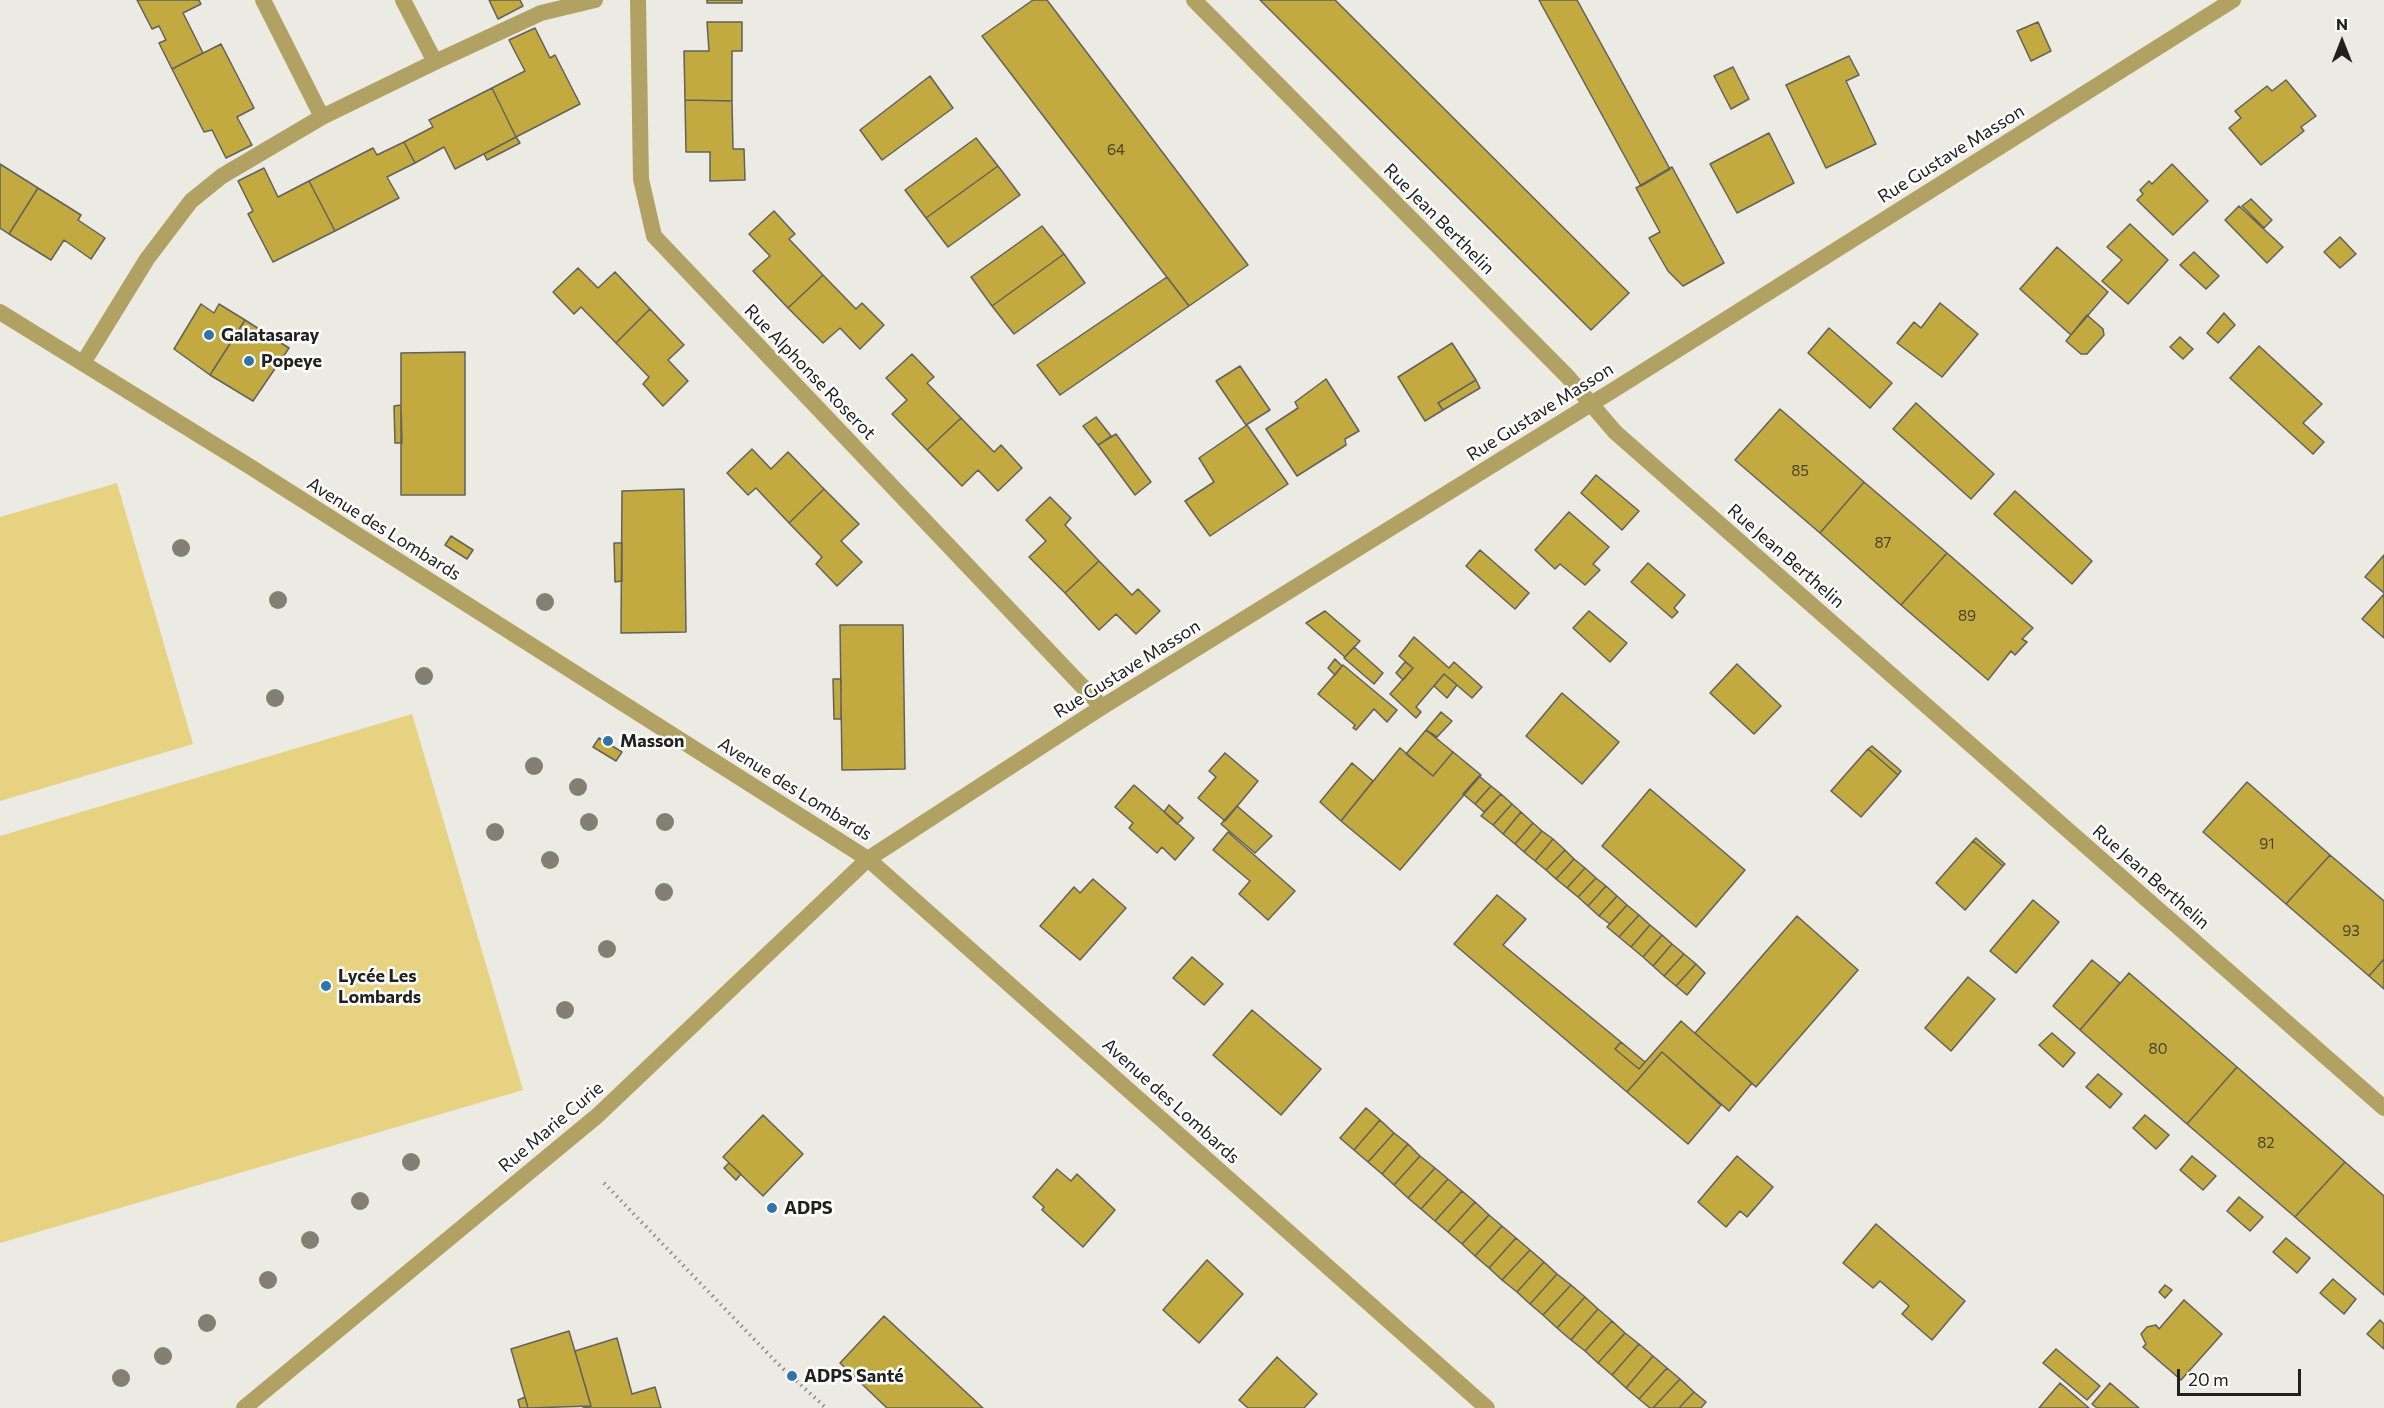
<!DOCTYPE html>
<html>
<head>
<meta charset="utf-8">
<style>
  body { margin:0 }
  #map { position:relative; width:2384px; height:1408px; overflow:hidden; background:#ebeae3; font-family:Commissioner,sans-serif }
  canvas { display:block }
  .north { position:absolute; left:2312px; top:12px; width:60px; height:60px; -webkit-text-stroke:4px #fff; paint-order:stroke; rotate:0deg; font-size:16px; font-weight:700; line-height:24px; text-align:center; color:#21211f }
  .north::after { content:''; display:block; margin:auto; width:21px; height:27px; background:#21211f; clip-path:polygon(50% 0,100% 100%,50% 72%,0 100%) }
  .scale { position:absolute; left:2177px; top:1369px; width:124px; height:27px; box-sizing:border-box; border:3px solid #21211f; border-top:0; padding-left:8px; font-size:18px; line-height:21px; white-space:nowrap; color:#21211f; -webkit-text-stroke:4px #fff; paint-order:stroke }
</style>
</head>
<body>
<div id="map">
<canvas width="2384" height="1408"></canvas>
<div class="north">N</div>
<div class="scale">20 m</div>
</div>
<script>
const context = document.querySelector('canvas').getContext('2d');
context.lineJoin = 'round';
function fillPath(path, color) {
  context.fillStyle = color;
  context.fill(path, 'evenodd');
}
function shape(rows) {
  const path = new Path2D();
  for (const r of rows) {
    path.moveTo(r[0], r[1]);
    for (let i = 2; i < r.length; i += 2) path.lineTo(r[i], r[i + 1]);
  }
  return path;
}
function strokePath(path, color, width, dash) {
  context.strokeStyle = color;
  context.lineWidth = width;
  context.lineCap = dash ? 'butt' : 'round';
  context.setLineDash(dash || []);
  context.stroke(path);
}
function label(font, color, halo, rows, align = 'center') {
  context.font = font + ' Commissioner,sans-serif';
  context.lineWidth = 5;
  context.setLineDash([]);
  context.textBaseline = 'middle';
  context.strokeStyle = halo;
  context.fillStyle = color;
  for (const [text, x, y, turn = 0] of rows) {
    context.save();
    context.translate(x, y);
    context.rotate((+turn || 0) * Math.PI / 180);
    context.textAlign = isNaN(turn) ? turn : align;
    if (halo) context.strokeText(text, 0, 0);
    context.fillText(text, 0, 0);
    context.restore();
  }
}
fillPath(shape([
  [117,483,193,744,0,801,0,517],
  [412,714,523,1090,0,1243,0,836]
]), '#e6d281');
const building = shape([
  [137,0,199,0,201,4,183,13,203,53,172,69,159,43,166,40,159,26,152,29,137,0],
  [489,0,520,0,523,6,498,19,489,0],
  [707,0,742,0,742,3,707,3,707,0],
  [1033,0,1047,0,1248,265,1189,306,982,36,1033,0],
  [1260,0,1335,0,1629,293,1591,330,1260,0],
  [1539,0,1577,0,1670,169,1641,186,1539,0],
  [707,22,742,22,742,51,732,51,732,101,685,100,684,51,709,51,707,22],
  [2038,22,2051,51,2031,61,2017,31,2038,22],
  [535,28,550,58,555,55,580,104,516,137,492,88,525,71,509,40,535,28],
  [221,44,254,108,237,117,252,145,226,158,212,130,204,132,172,69,221,44],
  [1849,56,1859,75,1846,81,1876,144,1826,168,1786,85,1849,56],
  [1733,67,1749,99,1731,109,1714,76,1733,67],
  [930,76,953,108,882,160,860,130,930,76],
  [2286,80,2316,116,2301,127,2304,131,2261,165,2229,128,2241,118,2235,111,2267,86,2272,91,2286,80],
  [492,88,516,137,455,169,444,147,415,163,404,142,433,127,429,120,492,88],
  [685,100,732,101,733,149,744,149,745,180,710,181,710,152,686,152,685,100],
  [1769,133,1794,183,1737,213,1710,164,1769,133],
  [516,137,520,143,487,160,484,154,516,137],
  [976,138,998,166,926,218,905,190,976,138],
  [404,142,415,163,387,177,399,198,335,231,309,181,373,148,377,155,404,142],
  [0,164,38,188,9,234,0,228,0,164],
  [2172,164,2208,201,2173,235,2137,200,2143,194,2140,190,2149,181,2152,184,2172,164],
  [998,166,1020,195,948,247,926,218,998,166],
  [1672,167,1724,263,1683,286,1668,271,1649,238,1660,232,1636,188,1672,167],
  [264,168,278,197,309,181,335,231,273,262,248,214,253,211,238,181,264,168],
  [38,188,81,215,78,220,105,238,91,259,64,240,51,260,9,234,38,188],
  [2251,199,2272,220,2264,228,2242,206,2251,199],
  [2239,206,2283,247,2267,263,2225,220,2239,206],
  [774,211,795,234,789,239,823,275,788,308,753,271,770,256,749,234,774,211],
  [2130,224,2168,260,2128,304,2102,281,2122,260,2107,247,2130,224],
  [1042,226,1064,254,992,306,971,277,1042,226],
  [2340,237,2356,254,2340,268,2324,252,2340,237],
  [2057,247,2108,292,2071,335,2020,289,2057,247],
  [2194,252,2219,276,2206,289,2180,265,2194,252],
  [1064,254,1085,283,1014,334,992,306,1064,254],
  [578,268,598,288,615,272,650,309,616,343,581,307,574,314,553,292,578,268],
  [823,275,856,309,862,303,884,325,860,349,840,328,823,343,788,308,823,275],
  [1167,277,1189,306,1060,395,1037,365,1167,277],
  [1940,303,1978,334,1942,377,1897,343,1914,322,1921,328,1940,303],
  [201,304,214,313,219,304,245,320,210,375,174,349,201,304],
  [650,309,684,345,668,360,688,381,663,406,643,384,649,377,616,343,650,309],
  [2224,313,2235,325,2218,343,2207,333,2224,313],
  [2087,315,2103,329,2104,335,2087,354,2081,354,2066,341,2087,315],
  [245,320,289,348,253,401,210,375,245,320],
  [1829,328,1892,383,1870,408,1808,353,1829,328],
  [2180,337,2193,349,2183,359,2170,347,2180,337],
  [1452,343,1476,380,1438,403,1443,410,1425,421,1398,377,1452,343],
  [2259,346,2322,404,2303,423,2324,442,2313,454,2230,378,2259,346],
  [465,352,465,495,401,495,401,353,465,352],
  [912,354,934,377,927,383,961,418,927,450,892,414,907,400,886,378,912,354],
  [1240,366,1270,410,1246,425,1216,381,1240,366],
  [1326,379,1359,431,1345,439,1346,445,1297,476,1266,429,1298,408,1295,402,1326,379],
  [1476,380,1480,388,1443,410,1438,403,1476,380],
  [1916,403,1994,474,1971,499,1893,429,1916,403],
  [401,405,402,443,395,443,394,406,401,405],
  [1780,409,1864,482,1820,533,1735,460,1780,409],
  [1096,417,1111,436,1098,445,1083,426,1096,417],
  [961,418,994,452,1001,445,1022,468,998,491,978,470,962,486,927,450,961,418],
  [1247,425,1288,484,1210,536,1185,501,1214,482,1199,458,1247,425],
  [1116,434,1151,482,1135,495,1098,445,1116,434],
  [752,449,771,469,788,452,824,489,789,523,756,488,748,495,727,473,752,449],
  [1596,475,1639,511,1622,530,1581,493,1596,475],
  [1864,482,1947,553,1901,605,1820,533,1864,482],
  [684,489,686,632,621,633,622,491,684,489],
  [824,489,859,524,841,541,862,562,837,586,816,564,822,557,789,523,824,489],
  [2015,491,2092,561,2072,584,1994,514,2015,491],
  [1050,497,1071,518,1065,525,1099,561,1065,593,1029,557,1046,541,1026,520,1050,497],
  [1569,512,1609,547,1593,564,1600,570,1585,585,1560,564,1555,569,1535,550,1569,512],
  [451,536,473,550,467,559,445,545,451,536],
  [614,543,622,543,622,581,615,582,614,543],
  [1480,550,1529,593,1515,609,1466,566,1480,550],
  [1947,553,2033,628,2022,639,2027,642,2015,655,2011,651,1988,680,1901,605,1947,553],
  [2384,555,2384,593,2365,577,2384,555],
  [1099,561,1132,595,1138,589,1160,611,1136,634,1116,614,1099,630,1065,593,1099,561],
  [1648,563,1685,595,1674,608,1678,612,1672,618,1631,582,1648,563],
  [2384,594,2384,638,2362,619,2384,594],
  [1325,611,1360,641,1345,657,1306,623,1325,611],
  [1589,611,1627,643,1610,662,1573,628,1589,611],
  [840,625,903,625,905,769,842,770,840,625],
  [1414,637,1449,668,1454,662,1482,687,1472,698,1444,674,1416,707,1421,712,1416,718,1390,694,1413,668,1399,656,1414,637],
  [1354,647,1383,673,1374,684,1344,658,1354,647],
  [1335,659,1342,666,1335,675,1328,668,1335,659],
  [1405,662,1413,668,1403,680,1396,673,1405,662],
  [1737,664,1781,706,1754,734,1710,693,1737,664],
  [1343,665,1397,710,1387,722,1374,709,1356,730,1353,728,1355,725,1318,694,1343,665],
  [1444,674,1457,685,1447,698,1434,686,1444,674],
  [833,679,841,679,841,719,834,719,833,679],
  [1562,693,1619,742,1582,784,1526,736,1562,693],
  [1441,712,1452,721,1437,737,1426,730,1441,712],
  [1426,730,1453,752,1433,776,1406,754,1426,730],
  [599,738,622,752,616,761,593,747,599,738],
  [1872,746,1901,771,1898,775,1868,749,1872,746],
  [1400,748,1433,776,1453,752,1481,775,1400,870,1341,821,1400,748],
  [1868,749,1898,775,1861,817,1831,791,1868,749],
  [1225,753,1258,781,1225,821,1198,798,1216,777,1209,771,1225,753],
  [1352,763,1373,781,1341,821,1320,802,1352,763],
  [1479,776,1491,786,1475,804,1463,794,1479,776],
  [2247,782,2330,855,2286,904,2203,832,2247,782],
  [1134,785,1194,838,1175,860,1162,847,1157,853,1129,828,1133,823,1115,807,1134,785],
  [1491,786,1501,794,1484,812,1475,804,1491,786],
  [1650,789,1745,870,1696,927,1602,846,1650,789],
  [1501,794,1512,804,1493,825,1481,816,1501,794],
  [1512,804,1521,812,1503,834,1493,825,1512,804],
  [1169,805,1183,818,1177,824,1164,812,1169,805],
  [1237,806,1272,836,1255,853,1221,824,1237,806],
  [1521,812,1533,823,1515,844,1503,834,1521,812],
  [1533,823,1542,831,1524,852,1515,844,1533,823],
  [1542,831,1553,839,1535,861,1524,852,1542,831],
  [1228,832,1295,891,1268,920,1239,894,1250,881,1213,850,1228,832],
  [1976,838,2005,864,2003,866,1973,841,1976,838],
  [1553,839,1565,850,1546,870,1535,861,1553,839],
  [1973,841,2003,866,1965,910,1936,883,1973,841],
  [1565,850,1574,859,1556,879,1546,870,1565,850],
  [2330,855,2384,901,2384,959,2369,976,2286,904,2330,855],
  [1574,859,1585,868,1567,888,1556,879,1574,859],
  [1585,868,1596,878,1578,897,1567,888,1585,868],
  [1596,878,1606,886,1588,906,1578,897,1596,878],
  [1093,879,1126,908,1080,960,1040,926,1074,887,1080,893,1093,879],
  [1606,886,1617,896,1599,916,1588,906,1606,886],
  [1497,895,1526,919,1503,945,1621,1042,1615,1049,1639,1069,1681,1021,1752,1083,1729,1111,1662,1052,1627,1092,1454,944,1497,895],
  [1617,896,1627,905,1610,924,1599,916,1617,896],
  [2033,900,2059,922,2016,973,1990,951,2033,900],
  [1627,905,1639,915,1619,937,1607,927,1627,905],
  [1639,915,1650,925,1631,947,1619,937,1639,915],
  [1797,916,1858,970,1756,1087,1695,1033,1797,916],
  [1650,925,1662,935,1643,957,1631,947,1650,925],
  [1662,935,1672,944,1653,966,1643,957,1662,935],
  [1672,944,1684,954,1664,976,1653,966,1672,944],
  [1684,954,1696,964,1676,986,1664,976,1684,954],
  [1192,957,1223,984,1204,1005,1173,978,1192,957],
  [2384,959,2384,989,2369,976,2384,959],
  [2092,960,2120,983,2080,1030,2053,1006,2092,960],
  [1696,964,1705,973,1687,995,1676,986,1696,964],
  [2129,973,2237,1067,2187,1124,2080,1030,2129,973],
  [1968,977,1995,999,1951,1051,1925,1028,1968,977],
  [1252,1010,1321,1069,1281,1115,1213,1055,1252,1010],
  [2052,1033,2075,1053,2063,1067,2039,1045,2052,1033],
  [1621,1042,1645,1062,1639,1069,1615,1049,1621,1042],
  [1662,1052,1721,1105,1688,1144,1627,1092,1662,1052],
  [2237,1067,2345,1162,2295,1217,2187,1124,2237,1067],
  [2098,1074,2122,1094,2110,1108,2086,1087,2098,1074],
  [1366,1108,1380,1120,1354,1150,1340,1138,1366,1108],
  [763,1115,803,1154,763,1196,723,1157,763,1115],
  [2145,1115,2169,1135,2156,1149,2133,1128,2145,1115],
  [1380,1120,1394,1133,1368,1162,1354,1150,1380,1120],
  [1394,1133,1408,1144,1382,1174,1368,1162,1394,1133],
  [1408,1144,1420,1156,1394,1185,1382,1174,1408,1144],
  [1420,1156,1435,1168,1408,1198,1394,1185,1420,1156],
  [1737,1156,1773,1187,1747,1217,1740,1211,1726,1227,1698,1202,1737,1156],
  [2192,1156,2216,1176,2203,1190,2180,1170,2192,1156],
  [2345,1162,2384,1196,2384,1295,2295,1217,2345,1162],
  [729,1163,741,1174,736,1180,724,1168,729,1163],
  [1435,1168,1448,1179,1421,1209,1408,1198,1435,1168],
  [1057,1169,1071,1181,1077,1174,1115,1210,1083,1247,1042,1210,1044,1207,1033,1197,1057,1169],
  [1448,1179,1462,1191,1435,1221,1421,1209,1448,1179],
  [1462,1191,1475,1202,1448,1232,1435,1221,1462,1191],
  [2239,1197,2263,1217,2250,1231,2227,1211,2239,1197],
  [1475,1202,1489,1215,1462,1244,1448,1232,1475,1202],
  [1489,1215,1502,1226,1475,1256,1462,1244,1489,1215],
  [1876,1224,1965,1301,1932,1340,1902,1314,1909,1306,1880,1281,1873,1288,1843,1263,1876,1224],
  [1502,1226,1516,1238,1489,1268,1475,1256,1502,1226],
  [1516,1238,1530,1250,1502,1280,1489,1268,1516,1238],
  [2286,1238,2310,1258,2297,1273,2273,1252,2286,1238],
  [1530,1250,1544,1262,1517,1292,1502,1280,1530,1250],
  [1207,1260,1243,1294,1199,1343,1163,1310,1207,1260],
  [1544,1262,1557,1274,1530,1304,1517,1292,1544,1262],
  [1557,1274,1571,1285,1543,1315,1530,1304,1557,1274],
  [2333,1279,2356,1299,2344,1314,2320,1293,2333,1279],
  [1571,1285,1585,1297,1557,1328,1543,1315,1571,1285],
  [2165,1285,2172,1290,2165,1298,2159,1292,2165,1285],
  [1585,1297,1598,1309,1571,1340,1557,1328,1585,1297],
  [2184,1300,2222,1334,2181,1380,2143,1347,2146,1344,2141,1334,2147,1327,2156,1325,2159,1329,2184,1300],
  [1598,1309,1612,1321,1585,1351,1571,1340,1598,1309],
  [884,1316,983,1408,887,1408,840,1363,884,1316],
  [2380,1320,2384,1324,2384,1349,2367,1334,2380,1320],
  [1612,1321,1625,1333,1598,1363,1585,1351,1612,1321],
  [569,1331,591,1406,528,1408,511,1349,569,1331],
  [1625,1333,1639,1344,1612,1375,1598,1363,1625,1333],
  [617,1338,632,1394,655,1387,661,1408,583,1408,591,1406,575,1351,617,1338],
  [1639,1344,1653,1356,1626,1388,1612,1375,1639,1344],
  [2056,1349,2100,1386,2087,1400,2043,1363,2056,1349],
  [1653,1356,1667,1368,1639,1399,1626,1388,1653,1356],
  [1277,1357,1317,1394,1304,1408,1248,1408,1239,1400,1277,1357],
  [1667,1368,1680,1379,1653,1408,1650,1408,1639,1399,1667,1368],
  [1680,1379,1694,1392,1679,1408,1653,1408,1680,1379],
  [2060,1383,2089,1408,2039,1408,2060,1383],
  [2110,1383,2139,1408,2097,1408,2092,1404,2110,1383],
  [1694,1392,1706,1402,1701,1408,1679,1408,1694,1392],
  [525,1397,528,1408,520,1408,518,1400,525,1397]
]);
fillPath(building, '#c2aa41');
strokePath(building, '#62615c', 1.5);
strokePath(shape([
  [604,1183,777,1363,826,1408]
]), '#8d8d88', 4, [1.5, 4.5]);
strokePath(shape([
  [263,0,322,117,435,62,403,0],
  [638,0,641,179,654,236,1102,707],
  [1194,0,1568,377,1615,432,2384,1108],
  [435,62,541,13,595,0],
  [83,363,147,259,191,201,222,176,322,117],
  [244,1408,597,1116,868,859]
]), '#b1a264', 16);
strokePath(shape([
  [0,312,249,466,868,859,1487,1408],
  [868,859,1102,707,1620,386,2233,0]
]), '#b1a264', 16);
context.fillStyle = '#828073';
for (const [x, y] of [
  [181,548],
  [278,600],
  [545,602],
  [424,676],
  [275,698],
  [534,766],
  [578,787],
  [589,822],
  [665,822],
  [495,832],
  [550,860],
  [664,892],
  [607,949],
  [565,1010],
  [411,1162],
  [360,1201],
  [310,1240],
  [268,1280],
  [207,1323],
  [163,1356],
  [121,1378]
]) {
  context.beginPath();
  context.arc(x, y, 9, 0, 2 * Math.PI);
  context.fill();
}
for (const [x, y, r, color] of [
  [209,335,6,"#3274aa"],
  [249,361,6,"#3274aa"],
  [608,741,6,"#3274aa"],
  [326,986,6,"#3274aa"],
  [772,1208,6,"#3274aa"],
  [792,1376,6,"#3274aa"]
]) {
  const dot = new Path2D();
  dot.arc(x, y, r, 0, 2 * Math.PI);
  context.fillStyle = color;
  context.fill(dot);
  strokePath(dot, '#fff', 2);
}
label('15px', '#494328', null, [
  ["64",1116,150],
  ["85",1800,471],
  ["87",1883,543],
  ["89",1967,616],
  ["91",2267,844],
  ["93",2351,931],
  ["80",2158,1049],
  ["82",2266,1143]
]);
label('18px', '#21211f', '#fff', [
  ["Rue Gustave Masson",1951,154,-32],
  ["Rue Jean Berthelin",1439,219,45],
  ["Rue Alphonse Roserot",810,372,46],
  ["Rue Gustave Masson",1540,412,-32],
  ["Avenue des Lombards",384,529,32],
  ["Rue Jean Berthelin",1786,556,41],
  ["Rue Gustave Masson",1127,669,-32],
  ["Avenue des Lombards",795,789,32],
  ["Rue Jean Berthelin",2151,877,41],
  ["Avenue des Lombards",1171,1101,42],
  ["Rue Marie Curie",551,1127,-40]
]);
label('bold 18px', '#21211f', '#fff', [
  ["Galatasaray",221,335],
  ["Popeye",261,361],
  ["Masson",620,741],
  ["Lycée Les",338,976],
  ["Lombards",338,997],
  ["ADPS",784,1208],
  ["ADPS Santé",804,1376]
], 'left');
</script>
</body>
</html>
